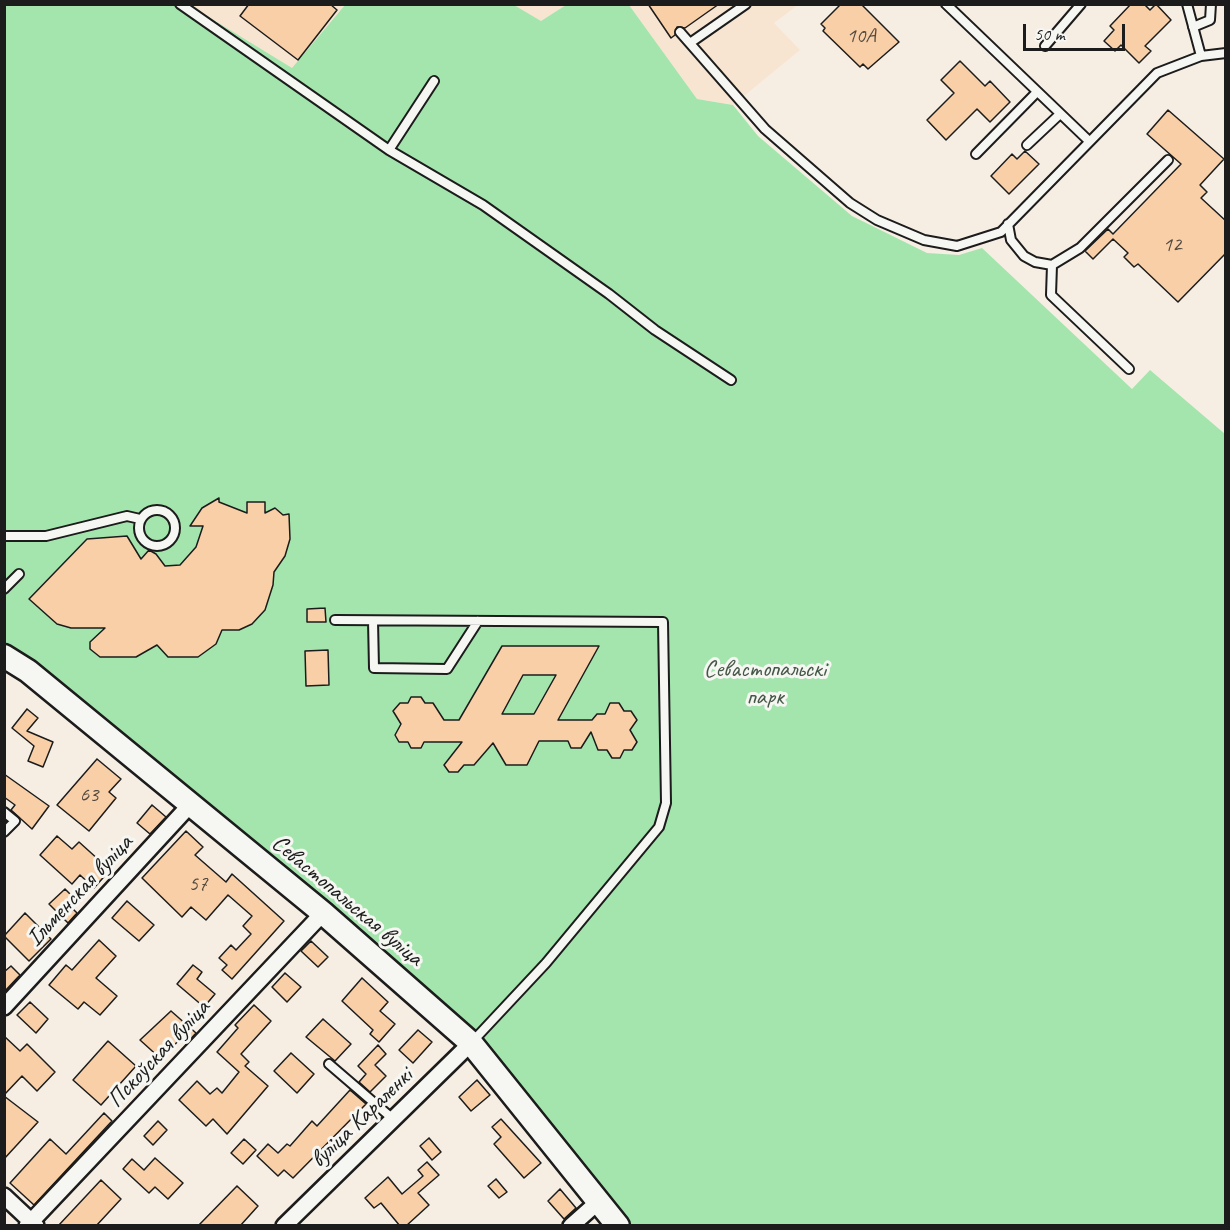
<!DOCTYPE html>
<html>
<head>
<meta charset="utf-8">
<style>
  body { margin:0 }
  #map { position:relative; width:1230px; height:1230px; overflow:hidden; background:#f6eee3; font-family:Caveat,sans-serif }
  canvas { display:block }
  .frame { position:absolute; inset:0; border:6px solid #1c1c1c; pointer-events:none }
  .scale { position:absolute; left:1023px; top:24px; width:102px; height:27px; box-sizing:border-box; border:3px solid #1c1c1c; border-top:0; padding-left:8px; font-size:18px; line-height:21px; white-space:nowrap; color:#1c1c1c; -webkit-text-stroke:4px #f6f6f2; paint-order:stroke }
</style>
</head>
<body>
<div id="map">
<canvas width="1230" height="1230"></canvas>
<div class="frame"></div>
<div class="scale">50 m</div>
</div>
<script>
const context = document.querySelector('canvas').getContext('2d');
context.lineJoin = 'round';
function fillPath(path, color) {
  context.fillStyle = color;
  context.fill(path, 'evenodd');
}
function shape(rows) {
  const path = new Path2D();
  for (const r of rows) {
    if (r.length === 3) {
      path.moveTo(r[0] + r[2], r[1]);
      path.arc(r[0], r[1], r[2], 0, 2 * Math.PI);
      continue;
    }
    path.moveTo(r[0], r[1]);
    for (let i = 2; i < r.length; i += 2) path.lineTo(r[i], r[i + 1]);
  }
  return path;
}
function strokePath(path, color, width, dash) {
  context.strokeStyle = color;
  context.lineWidth = width;
  context.lineCap = dash ? 'butt' : 'round';
  context.setLineDash(dash || []);
  context.stroke(path);
}
function label(font, color, halo, rows, align = 'center') {
  context.font = font + ' Caveat,sans-serif';
  context.lineWidth = 6;
  context.setLineDash([]);
  context.textBaseline = 'middle';
  context.strokeStyle = halo;
  context.fillStyle = color;
  for (const [text, x, y, turn = 0] of rows) {
    context.save();
    context.translate(x, y);
    context.rotate((+turn || 0) * Math.PI / 180);
    context.textAlign = isNaN(turn) ? turn : align;
    if (halo) context.strokeText(text, 0, 0);
    context.fillText(text, 0, 0);
    context.restore();
  }
}
fillPath(shape([
  [193,5,345,5,292,69,193,8],
  [514,5,566,5,541,21],
  [629,5,798,5,774,23,800,50,733,105,697,99]
]), '#f7e5d1');
fillPath(shape([
  [4,5,193,5,194,8,292,68,345,5,514,5,541,21,566,5,629,5,697,99,733,105,758,136,852,216,927,253,959,255,982,248,1132,389,1150,370,1225,434,1225,1225,628,1225,474,1042,5,650]
]), '#a4e5ae');
const building = shape([
  [249,4,330,4,337,10,298,60,240,16,249,4],
  [648,4,719,4,685,28,677,27,675,35,671,38,648,4],
  [841,4,861,4,899,42,868,69,863,64,860,67,823,31,825,28,821,24,841,4],
  [1131,4,1144,4,1150,10,1156,4,1171,20,1145,46,1151,51,1139,63,1121,45,1115,51,1104,41,1114,30,1110,26,1131,4],
  [960,61,985,86,990,81,1010,102,990,122,977,109,946,140,927,120,954,93,941,80,960,61],
  [1168,110,1224,159,1200,185,1207,192,1201,198,1226,221,1226,253,1178,302,1138,264,1134,267,1124,257,1128,253,1113,239,1093,259,1085,251,1108,229,1113,234,1181,164,1147,134,1168,110],
  [1025,151,1039,164,1009,194,991,176,1012,154,1017,159,1025,151],
  [219,498,219,502,247,513,247,502,265,502,265,513,275,508,283,515,289,514,290,539,285,556,274,572,273,585,265,610,252,624,239,630,222,630,216,644,198,657,168,657,157,645,136,657,100,657,90,649,90,642,105,628,71,628,57,624,29,599,87,539,127,536,141,559,149,550,156,554,165,566,180,565,196,547,203,526,190,526,202,508,219,498],
  [325,608,326,622,307,622,307,609,325,608],
  [502,646,599,646,558,720,592,720,597,714,605,714,610,703,619,703,624,711,631,711,637,720,630,730,637,742,632,750,624,750,620,758,612,758,607,750,598,750,591,732,581,748,571,748,568,741,539,741,527,765,506,765,493,743,474,765,464,765,458,772,449,772,444,765,462,742,424,742,421,748,411,748,408,742,399,742,395,735,401,724,393,711,400,703,408,703,411,697,421,697,425,703,433,703,444,720,459,720,502,646],
  [523,675,556,675,534,714,502,714,523,675],
  [328,650,329,685,306,686,305,651,328,650],
  [27,709,38,718,27,731,53,742,43,767,28,761,34,746,12,728,27,709],
  [97,759,121,779,109,792,116,798,89,831,57,805,97,759],
  [4,774,49,806,32,829,11,810,15,805,4,797,4,774],
  [152,805,166,817,150,834,137,823,152,805],
  [186,831,203,847,195,855,226,882,232,874,284,921,232,979,222,970,227,965,219,958,231,945,236,950,251,934,243,926,252,916,228,895,206,920,191,907,182,917,142,878,186,831],
  [57,836,72,849,79,842,110,870,94,888,80,875,72,884,40,855,57,836],
  [65,889,73,897,67,903,77,913,68,923,49,904,65,889],
  [127,901,154,925,139,941,112,918,127,901],
  [25,913,51,939,29,961,4,936,25,913],
  [99,940,116,956,96,978,117,996,100,1015,84,1002,78,1009,49,985,66,965,72,970,99,940],
  [311,941,328,957,318,967,301,951,311,941],
  [193,965,202,972,197,979,215,994,204,1007,177,984,193,965],
  [11,966,20,975,4,992,4,972,11,966],
  [285,973,301,987,287,1002,272,987,285,973],
  [362,978,388,1002,380,1011,395,1024,379,1042,370,1034,373,1030,342,1001,362,978],
  [30,1002,48,1019,36,1033,17,1015,30,1002],
  [254,1005,271,1021,241,1054,249,1062,245,1066,268,1086,227,1134,213,1119,206,1126,179,1100,197,1081,210,1094,217,1088,222,1093,239,1072,217,1052,238,1028,235,1025,254,1005],
  [171,1011,196,1033,187,1043,181,1038,161,1059,140,1040,171,1011],
  [323,1019,351,1044,335,1061,306,1037,323,1019],
  [418,1030,432,1042,413,1063,399,1050,418,1030],
  [4,1036,20,1051,27,1044,55,1072,37,1091,22,1076,4,1095,4,1036],
  [108,1041,136,1066,101,1105,73,1080,108,1041],
  [378,1045,386,1054,375,1065,386,1076,370,1092,359,1082,366,1074,358,1066,378,1045],
  [291,1053,314,1074,297,1093,274,1071,291,1053],
  [477,1080,490,1095,471,1111,459,1097,477,1080],
  [350,1090,366,1104,293,1178,284,1170,278,1176,257,1156,268,1144,278,1153,287,1144,290,1146,312,1121,317,1126,350,1090],
  [4,1096,38,1122,4,1159,4,1096],
  [104,1113,112,1121,34,1205,10,1183,50,1139,66,1154,104,1113],
  [501,1119,541,1163,524,1178,494,1144,501,1137,492,1127,501,1119],
  [158,1121,167,1130,153,1145,144,1136,158,1121],
  [429,1138,441,1152,432,1160,420,1146,429,1138],
  [244,1139,256,1150,243,1164,231,1153,244,1139],
  [155,1158,183,1183,168,1199,155,1187,149,1193,123,1169,132,1159,144,1170,155,1158],
  [427,1162,439,1175,418,1193,429,1205,406,1226,400,1226,381,1203,374,1208,365,1198,388,1177,402,1194,423,1176,418,1170,427,1162],
  [496,1179,507,1192,499,1198,488,1186,496,1179],
  [101,1180,121,1199,96,1226,58,1226,101,1180],
  [237,1186,258,1206,240,1226,198,1226,237,1186],
  [560,1189,576,1208,564,1219,548,1201,560,1189]
]);
fillPath(building, '#f8cfa7');
strokePath(building, '#1c1c1c', 1.5);
const lane = shape([
  [180,4,389,150,483,205,609,294,655,330,731,380],
  [946,4,1089,141],
  [1187,4,1201,56],
  [1193,27,1210,20,1211,4],
  [680,32,765,129,850,203,877,220,924,240,957,246,1001,232,1157,73,1201,56,1226,53],
  [690,43,746,4],
  [1045,46,1081,4],
  [1027,145,1060,114],
  [389,150,434,81],
  [976,154,1037,92],
  [1008,224,1011,240,1024,256,1035,262,1052,265,1080,248,1168,160],
  [1052,265,1051,295,1129,369],
  [157,528,18],
  [4,536,46,536,127,516,140,519],
  [4,589,19,574],
  [335,620,663,622,666,803,659,827,546,963,473,1041],
  [373,621,374,668,447,669,478,621],
  [4,812,15,821,4,832],
  [329,1064,393,1119]
]);
const street = shape([
  [4,1007,189,806],
  [4,1196,36,1226],
  [27,1226,323,913],
  [284,1226,471,1043],
  [571,1226,598,1202]
]);
const secondary = shape([
  [4,656,28,671,323,913,471,1043,618,1226]
]);
strokePath(lane, '#1c1c1c', 12);
strokePath(street, '#1c1c1c', 20);
strokePath(secondary, '#1c1c1c', 27);
strokePath(lane, '#f6f6f2', 8);
strokePath(street, '#f6f6f2', 15);
strokePath(secondary, '#f6f6f2', 22);
label('21px', '#53493f', null, [
  ["10А",861,36],
  ["12",1172,245],
  ["63",89,795],
  ["57",198,884]
]);
label('24px', '#455848', '#f6f6f2', [
  ["Севастопальскі",765,670],
  ["парк",765,698]
]);
label('24px', '#1c1c1c', '#f6f6f2', [
  ["Ільменская вуліца",80,891,-47],
  ["Севастопальская вуліца",347,901,40],
  ["Пскоўская вуліца",159,1054,-47],
  ["вуліца Караленкі",362,1118,-44]
]);
</script>
</body>
</html>
